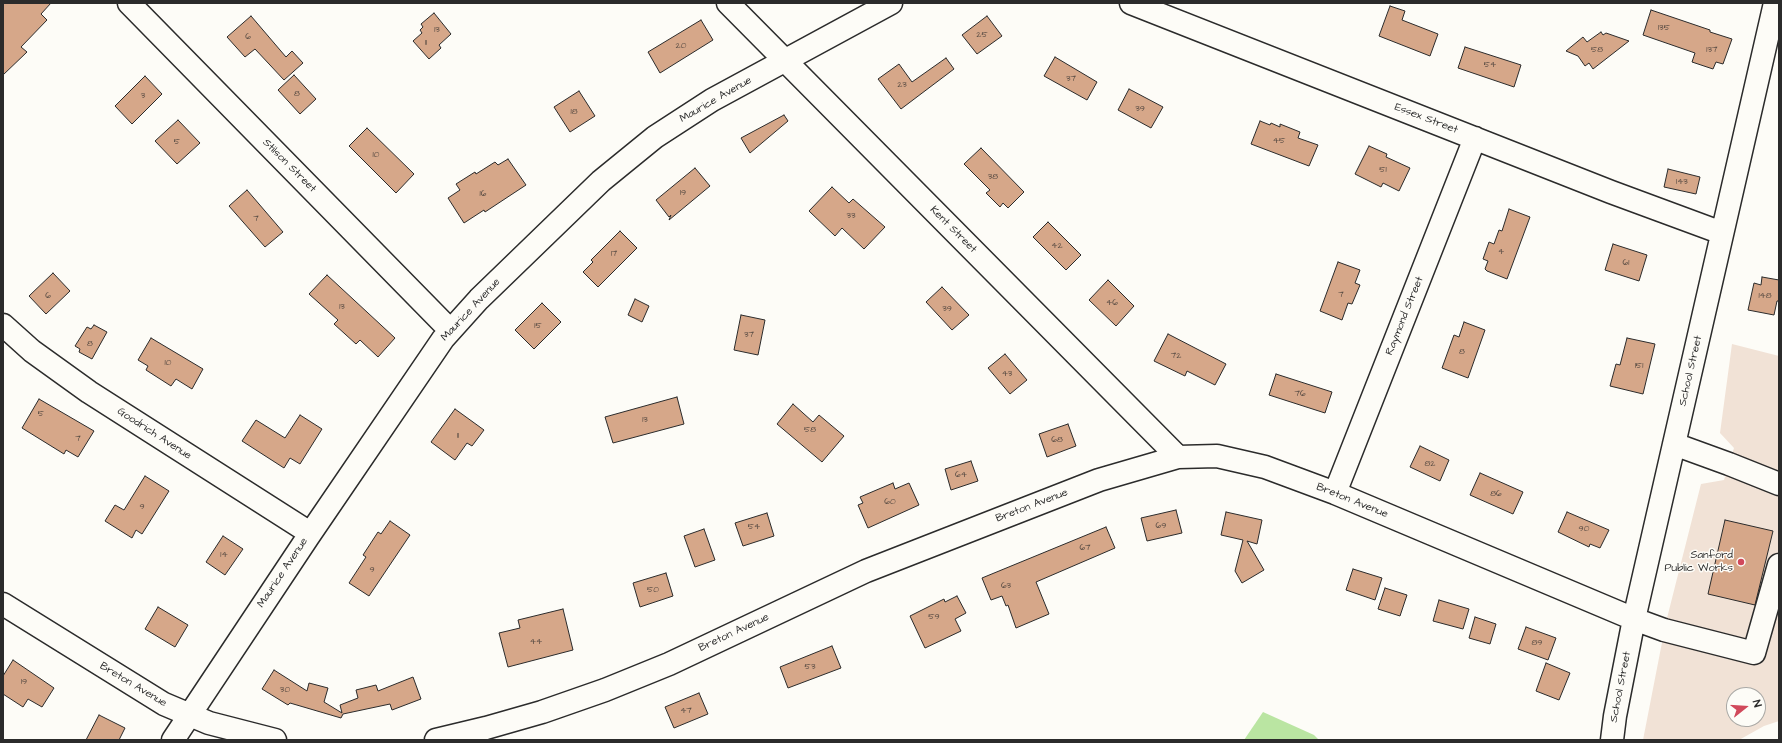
<!DOCTYPE html>
<html>
<head>
<meta charset="utf-8">
<style>
  body { margin:0 }
  #map { position:relative; width:1782px; height:743px; overflow:hidden; background:#fdfcf7; font-family:"Architects Daughter",sans-serif }
  canvas { display:block }
  .frame { position:absolute; inset:0; border:4px solid #2b2b2b; pointer-events:none }
  .north { position:absolute; left:1726px; top:687px; width:40px; height:40px; box-sizing:border-box; background:#fdfcf7; border:1px solid #a9a8a5; border-radius:50%; rotate:73deg; font-size:11px; font-weight:700; line-height:16px; text-align:center; color:#2b2b2b }
  .north::after { content:''; display:block; margin:auto; width:14px; height:18px; background:#d1495b; clip-path:polygon(50% 0,100% 100%,50% 72%,0 100%) }
</style>
</head>
<body>
<div id="map">
<canvas width="1782" height="743"></canvas>
<div class="frame"></div>
<div class="north">N</div>
</div>
<script>
const context = document.querySelector('canvas').getContext('2d');
context.lineJoin = 'round';
function fillPath(path, color) {
  context.fillStyle = color;
  context.fill(path, 'evenodd');
}
function shape(rows) {
  const path = new Path2D();
  for (const r of rows) {
    path.moveTo(r[0], r[1]);
    for (let i = 2; i < r.length; i += 2) path.lineTo(r[i], r[i + 1]);
  }
  return path;
}
function strokePath(path, color, width, dash) {
  context.strokeStyle = color;
  context.lineWidth = width;
  context.lineCap = dash ? 'butt' : 'round';
  context.setLineDash(dash || []);
  context.stroke(path);
}
function label(font, color, halo, rows, align = 'center') {
  context.font = font + ' "Architects Daughter",sans-serif';
  context.lineWidth = 3;
  context.setLineDash([]);
  context.textBaseline = 'middle';
  context.strokeStyle = halo;
  context.fillStyle = color;
  for (const [text, x, y, turn = 0] of rows) {
    context.save();
    context.translate(x, y);
    context.rotate((+turn || 0) * Math.PI / 180);
    context.textAlign = isNaN(turn) ? turn : align;
    if (halo) context.strokeText(text, 0, 0);
    context.fillText(text, 0, 0);
    context.restore();
  }
}
fillPath(shape([
  [1732,344,1779,356,1779,721,1764,726,1739,740,1643,740,1666,622,1701,484,1724,480,1734,448,1720,433],
  [1734,695,1758,695,1758,719,1734,719]
]), '#f1e2d6');
fillPath(shape([
  [1263,712,1314,735,1319,740,1244,740]
]), '#bae5a2');
const building = shape([
  [3,3,51,3,41,14,47,20,21,47,27,52,3,75,3,3],
  [1390,6,1405,11,1402,20,1438,34,1430,56,1379,36,1390,6],
  [1651,10,1710,30,1710,32,1732,39,1723,64,1716,62,1713,69,1692,62,1695,53,1643,35,1651,10],
  [434,13,451,34,439,45,441,48,429,59,413,41,422,33,420,30,423,27,421,24,434,13],
  [251,16,286,57,292,51,303,63,284,80,255,49,245,57,227,37,251,16],
  [987,16,1002,36,977,54,962,35,987,16],
  [701,20,713,40,660,73,648,52,701,20],
  [1601,32,1603,35,1606,33,1629,41,1593,69,1589,63,1585,66,1578,56,1566,51,1583,37,1587,42,1601,32],
  [1465,47,1521,65,1514,87,1458,68,1465,47],
  [1055,57,1097,82,1087,100,1044,76,1055,57],
  [946,58,954,69,901,109,878,79,899,64,912,82,946,58],
  [294,75,316,99,300,114,278,90,294,75],
  [145,76,162,94,132,124,115,106,145,76],
  [1129,89,1163,107,1151,128,1118,110,1129,89],
  [579,91,595,116,570,132,554,107,579,91],
  [784,115,788,121,750,153,741,138,784,115],
  [178,120,200,143,177,164,155,141,178,120],
  [1260,121,1270,125,1271,123,1280,127,1280,124,1300,132,1298,138,1318,145,1309,166,1251,144,1260,121],
  [367,128,414,174,396,193,349,146,367,128],
  [1369,146,1387,154,1386,157,1410,168,1399,191,1383,183,1381,187,1355,174,1369,146],
  [981,148,1024,192,1008,208,1003,203,1000,207,986,193,990,190,964,164,981,148],
  [508,159,526,185,485,212,484,210,464,223,448,198,460,190,456,184,475,172,476,174,495,162,498,165,508,159],
  [695,168,710,186,669,220,671,215,669,217,656,200,695,168],
  [1668,169,1700,177,1696,194,1664,187,1668,169],
  [832,187,849,203,853,199,885,227,864,249,842,228,835,236,809,211,832,187],
  [247,190,283,232,265,247,229,206,247,190],
  [1509,209,1530,217,1507,279,1487,271,1485,269,1488,261,1483,259,1489,242,1494,244,1499,230,1502,231,1509,209],
  [1048,222,1081,255,1066,270,1033,237,1048,222],
  [620,231,637,248,598,287,583,272,593,262,591,260,620,231],
  [1613,244,1647,255,1639,281,1605,270,1613,244],
  [1338,262,1360,270,1355,283,1360,285,1352,304,1348,303,1342,320,1320,311,1338,262],
  [53,273,70,291,46,314,29,296,53,273],
  [327,275,395,338,378,357,360,340,356,344,334,324,338,320,309,294,327,275],
  [1762,277,1779,280,1779,301,1777,301,1774,315,1748,310,1754,283,1761,285,1762,277],
  [1108,280,1134,306,1116,326,1089,300,1108,280],
  [942,287,969,315,952,330,926,302,942,287],
  [635,299,649,306,642,322,628,315,635,299],
  [542,303,561,322,534,349,515,330,542,303],
  [741,315,765,320,758,355,734,350,741,315],
  [1464,322,1485,330,1468,378,1442,368,1454,335,1459,337,1464,322],
  [94,325,107,332,92,359,79,352,80,349,75,346,87,327,91,329,94,325],
  [1168,334,1226,364,1215,385,1187,371,1185,376,1154,361,1168,334],
  [151,338,203,369,192,389,176,379,171,386,146,370,148,366,138,360,151,338],
  [1627,338,1655,344,1643,394,1610,386,1616,364,1620,365,1627,338],
  [1005,354,1027,380,1010,394,988,368,1005,354],
  [1276,374,1332,392,1325,413,1269,395,1276,374],
  [677,397,684,424,613,443,605,417,677,397],
  [39,399,94,431,78,457,66,450,64,454,22,428,39,399],
  [793,404,813,422,819,415,844,436,822,462,777,424,793,404],
  [455,409,484,430,472,446,467,443,455,460,431,442,455,409],
  [300,415,322,429,300,464,290,458,284,468,242,441,256,420,285,438,300,415],
  [1068,424,1076,446,1047,457,1039,434,1068,424],
  [1420,446,1449,460,1440,481,1410,467,1420,446],
  [971,461,978,481,951,490,945,469,971,461],
  [1480,473,1523,492,1513,514,1470,495,1480,473],
  [145,476,169,491,142,534,136,530,132,538,105,521,115,505,124,510,145,476],
  [893,483,895,489,909,483,919,505,868,528,858,505,863,503,860,497,893,483],
  [1176,510,1182,533,1147,541,1141,518,1176,510],
  [1226,512,1262,520,1257,544,1247,541,1264,570,1242,583,1235,571,1243,540,1221,535,1226,512],
  [1567,512,1609,530,1600,548,1590,544,1589,547,1558,532,1567,512],
  [767,513,774,536,743,546,735,523,767,513],
  [1725,520,1773,531,1755,605,1708,594,1725,520],
  [390,521,410,535,369,596,349,583,366,557,363,555,378,532,381,534,390,521],
  [1106,527,1115,548,1036,582,1049,614,1016,628,1008,605,1006,606,1002,596,991,600,982,578,1106,527],
  [704,529,715,560,695,567,684,536,704,529],
  [223,536,243,549,225,575,206,562,223,536],
  [1353,569,1382,578,1375,600,1346,590,1353,569],
  [666,573,673,596,640,607,633,583,666,573],
  [1385,588,1407,595,1400,616,1378,609,1385,588],
  [957,596,966,613,955,619,961,631,925,648,910,616,944,599,945,602,957,596],
  [1439,600,1469,609,1463,629,1433,621,1439,600],
  [158,607,188,625,175,647,145,629,158,607],
  [563,609,573,650,508,667,499,633,520,628,518,620,563,609],
  [1475,617,1496,624,1490,644,1469,638,1475,617],
  [1526,627,1556,638,1548,660,1518,649,1526,627],
  [832,646,841,668,788,688,780,667,832,646],
  [13,660,54,688,42,707,28,699,23,707,3,694,3,676,13,660],
  [1546,663,1570,673,1559,700,1536,691,1546,663],
  [274,670,307,691,309,683,328,688,324,702,342,713,340,705,358,698,356,690,376,685,378,691,413,677,421,699,392,710,390,704,343,714,341,718,290,703,288,705,262,689,274,670],
  [699,693,708,714,674,728,665,707,699,693],
  [99,715,125,728,119,740,86,740,99,715]
]);
fillPath(building, '#d6a789');
strokePath(building, '#2b2b2b', 1);
const minor = shape([
  [129,3,450,330],
  [728,3,1178,457],
  [1131,3,1611,192,1722,233],
  [3,325,32,351,89,392,310,533],
  [1674,444,1729,464,1779,484],
  [1335,493,1475,138],
  [3,604,164,704,209,723,275,740],
  [173,740,308,537,443,339,479,299,601,181,655,137,712,100,891,3],
  [436,740,486,728,542,712,605,690,669,664,866,571,1099,480,1178,457,1217,456,1265,467,1335,493,1634,619,1664,630,1754,653,1779,565],
  [1612,740,1615,716,1634,619,1775,3]
]);
strokePath(minor, '#2b2b2b', 25);
strokePath(minor, '#fdfcf7', 22);
for (const [x, y, r, color] of [
  [1741,562,4,"#d1495b"]
]) {
  const dot = new Path2D();
  dot.arc(x, y, r, 0, 2 * Math.PI);
  context.fillStyle = color;
  context.fill(dot);
  strokePath(dot, '#fdfcf7', 1.5);
}
label('9px', '#564a42', null, [
  ["135",1664,28],
  ["13",437,30],
  ["25",982,35],
  ["6",248,37],
  ["11",426,43],
  ["20",681,46],
  ["58",1597,50],
  ["137",1712,50],
  ["54",1490,65],
  ["37",1071,79],
  ["23",902,85],
  ["8",297,94],
  ["3",143,96],
  ["39",1140,109],
  ["18",574,112],
  ["45",1279,141],
  ["5",177,142],
  ["10",376,155],
  ["51",1383,170],
  ["38",993,177],
  ["143",1682,182],
  ["19",683,193],
  ["16",483,194],
  ["33",851,216],
  ["7",256,219],
  ["42",1057,246],
  ["4",1501,252],
  ["17",614,254],
  ["61",1626,263],
  ["7",1341,295],
  ["6",48,296],
  ["148",1765,296],
  ["46",1112,303],
  ["13",342,307],
  ["39",947,309],
  ["15",538,326],
  ["37",749,335],
  ["8",90,344],
  ["8",1462,352],
  ["72",1176,356],
  ["10",168,363],
  ["151",1639,366],
  ["43",1007,374],
  ["76",1300,394],
  ["5",41,414],
  ["13",645,420],
  ["58",810,430],
  ["11",458,436],
  ["7",78,439],
  ["68",1057,440],
  ["82",1430,464],
  ["64",961,475],
  ["86",1496,494],
  ["60",890,502],
  ["9",142,507],
  ["69",1161,526],
  ["54",754,527],
  ["90",1584,529],
  ["67",1085,548],
  ["14",224,555],
  ["9",372,570],
  ["63",1006,586],
  ["50",653,590],
  ["59",934,617],
  ["44",536,642],
  ["89",1537,643],
  ["53",810,667],
  ["19",24,682],
  ["30",285,690],
  ["47",686,711]
]);
label('11px', '#2b2b2b', '#fdfcf7', [
  ["Maurice Avenue",716,100,-30],
  ["Essex Street",1426,119,21],
  ["Stilson Street",289,166,45],
  ["Kent Street",953,230,45],
  ["Maurice Avenue",471,310,-47],
  ["Raymond Street",1405,316,-68],
  ["School Street",1691,371,-77],
  ["Goodrich Avenue",154,434,33],
  ["Breton Avenue",1352,501,22],
  ["Breton Avenue",1032,506,-21],
  ["Maurice Avenue",283,573,-56],
  ["Breton Avenue",734,633,-25],
  ["Breton Avenue",133,685,31],
  ["School Street",1621,687,-79]
]);
label('11px', '#2b2b2b', '#fdfcf7', [
  ["Sanford",1733,556],
  ["Public Works",1733,569]
], 'right');
</script>
</body>
</html>
